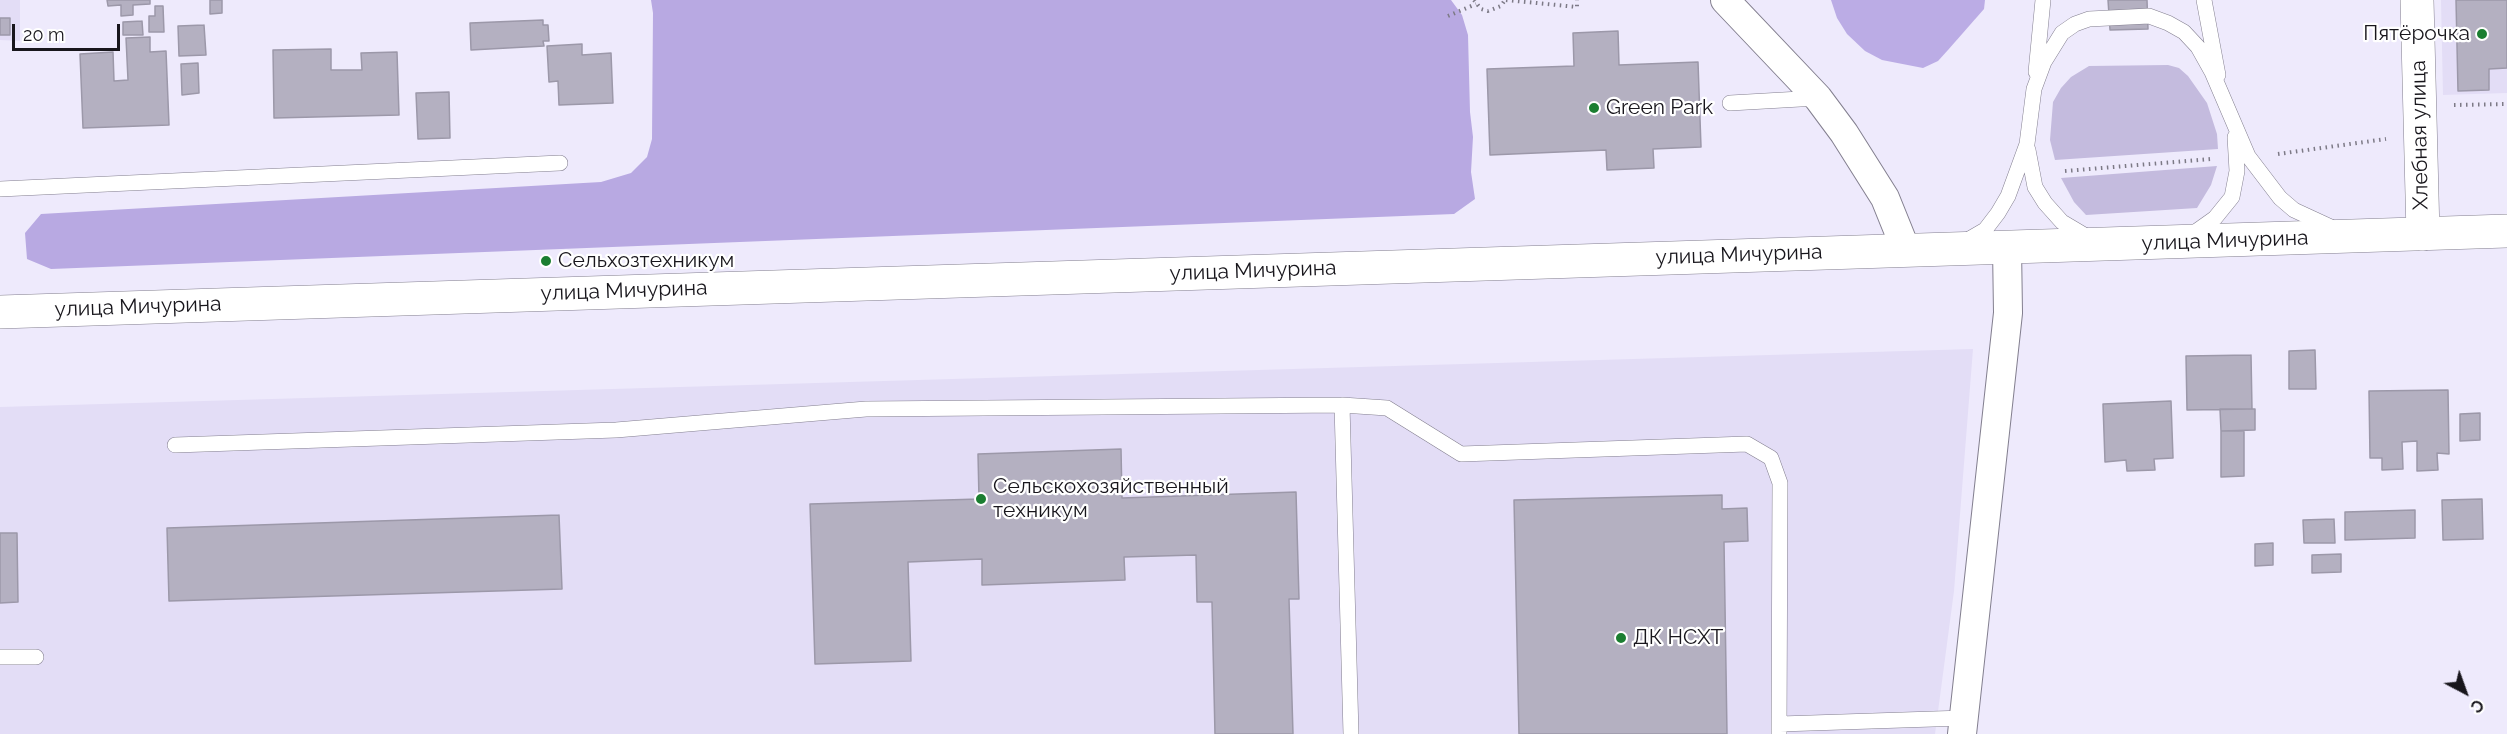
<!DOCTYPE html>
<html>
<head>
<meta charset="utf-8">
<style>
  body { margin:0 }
  #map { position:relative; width:2507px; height:734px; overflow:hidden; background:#eeeafc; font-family:Raleway,sans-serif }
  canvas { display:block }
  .north { position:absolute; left:2435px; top:662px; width:60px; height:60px; -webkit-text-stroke:4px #fff; paint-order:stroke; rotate:139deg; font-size:16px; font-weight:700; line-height:24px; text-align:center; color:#18161c }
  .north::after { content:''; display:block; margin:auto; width:21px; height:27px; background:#18161c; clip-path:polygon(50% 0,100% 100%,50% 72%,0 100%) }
  .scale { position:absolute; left:12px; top:24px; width:108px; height:27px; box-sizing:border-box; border:3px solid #18161c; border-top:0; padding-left:8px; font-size:18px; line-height:21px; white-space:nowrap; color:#18161c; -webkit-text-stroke:4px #fff; paint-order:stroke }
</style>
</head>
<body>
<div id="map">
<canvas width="2507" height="734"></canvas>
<div class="north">С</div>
<div class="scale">20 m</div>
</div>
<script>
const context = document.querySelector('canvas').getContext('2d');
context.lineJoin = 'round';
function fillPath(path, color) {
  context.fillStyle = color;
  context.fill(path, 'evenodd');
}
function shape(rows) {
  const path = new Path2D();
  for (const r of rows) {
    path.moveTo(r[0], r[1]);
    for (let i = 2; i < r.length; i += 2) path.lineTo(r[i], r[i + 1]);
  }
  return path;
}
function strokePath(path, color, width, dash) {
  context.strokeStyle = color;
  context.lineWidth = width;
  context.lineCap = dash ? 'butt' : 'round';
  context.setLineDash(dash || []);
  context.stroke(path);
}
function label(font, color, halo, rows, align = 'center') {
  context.font = font + ' Raleway,sans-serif';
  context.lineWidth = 4.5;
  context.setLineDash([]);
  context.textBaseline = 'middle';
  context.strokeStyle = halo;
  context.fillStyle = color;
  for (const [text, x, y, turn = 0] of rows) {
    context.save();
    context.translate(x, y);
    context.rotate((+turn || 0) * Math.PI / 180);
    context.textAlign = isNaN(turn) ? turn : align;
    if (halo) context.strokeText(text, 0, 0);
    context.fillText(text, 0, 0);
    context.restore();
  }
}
fillPath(shape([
  [0,0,20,0,20,41,0,40],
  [2441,0,2507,0,2507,93,2443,95],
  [1973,349,1954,591,1935,734,0,734,0,407]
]), '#e3ddf6');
fillPath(shape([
  [2168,65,2179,68,2188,76,2207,103,2217,134,2218,149,2055,160,2050,140,2053,102,2061,88,2071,77,2089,66],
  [2217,166,2211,185,2197,208,2086,215,2074,202,2061,178]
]), '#c4bbde');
fillPath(shape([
  [651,0,1451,0,1462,15,1468,35,1470,112,1473,137,1471,172,1475,199,1454,214,51,269,27,259,25,233,41,214,601,182,631,173,647,157,652,139,653,13]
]), '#b8a9e2');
fillPath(shape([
  [1831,0,1985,0,1984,9,1948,50,1938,61,1923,68,1882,60,1865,51,1847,34,1837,18]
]), '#bbace5');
const building = shape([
  [107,0,150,0,150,4,133,5,133,15,121,16,121,5,108,6,107,0],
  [210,0,222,0,222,13,210,14,210,0],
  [2108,0,2147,0,2148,29,2110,30,2108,0],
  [2456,0,2507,0,2507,68,2489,69,2489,90,2458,91,2456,0],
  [155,6,163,6,164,32,149,32,149,16,155,16,155,6],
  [0,18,10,18,10,35,0,35,0,18],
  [543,20,543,25,548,25,549,41,543,41,544,46,471,50,470,23,543,20],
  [142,21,143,35,123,35,123,22,142,21],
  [204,25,206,55,179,56,178,26,204,25],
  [1618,31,1619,65,1698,62,1701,147,1653,149,1654,168,1607,170,1606,150,1490,155,1487,69,1574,66,1573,33,1618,31],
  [150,37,150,52,166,51,169,125,83,128,80,54,113,52,114,81,128,80,126,38,150,37],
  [582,44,582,55,611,53,613,103,559,105,558,81,549,82,547,46,582,44],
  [331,49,331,70,362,70,361,53,397,52,399,115,274,118,273,50,331,49],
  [198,63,199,93,182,95,181,64,198,63],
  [449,92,450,138,418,139,416,93,449,92],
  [2315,350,2316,389,2289,389,2289,351,2315,350],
  [2251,355,2252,409,2187,410,2186,356,2251,355],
  [2448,390,2449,454,2437,453,2438,470,2417,471,2417,441,2402,442,2403,469,2382,470,2382,458,2370,458,2369,391,2448,390],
  [2171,401,2173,458,2154,459,2155,470,2127,471,2126,460,2105,462,2103,404,2171,401],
  [2220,409,2255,409,2255,430,2221,431,2220,409],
  [2480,413,2480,440,2460,441,2460,414,2480,413],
  [2221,431,2244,431,2244,476,2221,477,2221,431],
  [1121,449,1122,498,1296,492,1299,599,1289,599,1293,734,1215,734,1212,602,1197,602,1196,555,1124,557,1125,580,982,585,982,559,908,562,911,661,815,664,810,504,979,499,978,454,1121,449],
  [1722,495,1722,509,1747,508,1748,541,1724,542,1727,734,1519,734,1514,500,1722,495],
  [2482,499,2483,539,2443,540,2442,500,2482,499],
  [2415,510,2415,538,2345,540,2345,512,2415,510],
  [559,515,562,589,169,601,167,528,559,515],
  [2334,519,2335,543,2304,543,2303,520,2334,519],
  [0,533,17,533,18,602,0,603,0,533],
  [2273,543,2273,565,2255,566,2255,544,2273,543],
  [2341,554,2341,572,2312,573,2312,555,2341,554]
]);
fillPath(building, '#b4b0c1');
strokePath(building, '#9c98a9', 1.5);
const service = shape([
  [2204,0,2218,75],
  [2036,72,2043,0],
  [1730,103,1818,98],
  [2028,150,2035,187,2045,203,2062,222,2089,238],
  [0,189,560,163],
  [2191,235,2215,218,2232,197,2237,171,2235,137],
  [1966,241,1985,230,1998,213,2008,196,2027,144,2034,89,2044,62,2062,33,2075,24,2089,19,2149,16,2168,23,2184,32,2198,47,2212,72,2248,156,2280,198,2294,210,2333,228],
  [1342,405,1351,734],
  [175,445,616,430,866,409,1342,405,1387,408,1461,454,1747,444,1771,458,1780,483,1779,734],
  [0,657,36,657],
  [1780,724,1964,718]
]);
const minor = shape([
  [1725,0,1818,98,1844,133,1885,198,1906,250],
  [1962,734,2008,313,2007,247]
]);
const tertiary = shape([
  [2417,0,2423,234]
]);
const primary = shape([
  [0,312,2507,231]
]);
strokePath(service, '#837f8f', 16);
strokePath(minor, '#837f8f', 30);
strokePath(tertiary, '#837f8f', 34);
strokePath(primary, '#837f8f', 34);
strokePath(shape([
  [1474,0,1481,9,1488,11,1501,6,1505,0],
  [1506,0,1577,7,1577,0],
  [1448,16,1476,4],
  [2454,105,2507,104],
  [2278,154,2386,139],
  [2065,171,2211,159]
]), '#7d7a86', 4, [1.5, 4.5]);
strokePath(service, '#fff', 15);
strokePath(minor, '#fff', 28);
strokePath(tertiary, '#fff', 33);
strokePath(primary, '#fff', 33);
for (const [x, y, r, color] of [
  [2482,34,6,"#1b7e31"],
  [1594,108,6,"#1b7e31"],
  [546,261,6,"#1b7e31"],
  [981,499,6,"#1b7e31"],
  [1621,638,6,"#1b7e31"]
]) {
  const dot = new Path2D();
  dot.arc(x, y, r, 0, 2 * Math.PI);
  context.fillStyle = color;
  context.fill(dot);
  strokePath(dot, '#fff', 2);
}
label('21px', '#18161c', '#fff', [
  ["Пятёрочка",2470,34,"right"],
  ["Green Park",1606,108],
  ["Сельхозтехникум",558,261],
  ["Сельскохозяйственный",993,487],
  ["техникум",993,511],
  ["ДК НСХТ",1633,638]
], 'left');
label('21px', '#18161c', '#fff', [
  ["Хлебная улица",2420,135,-91],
  ["улица Мичурина",2225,241,-2],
  ["улица Мичурина",1739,255,-2],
  ["улица Мичурина",1253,271,-2],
  ["улица Мичурина",624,291,-2],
  ["улица Мичурина",138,307,-2]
]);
</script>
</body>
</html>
